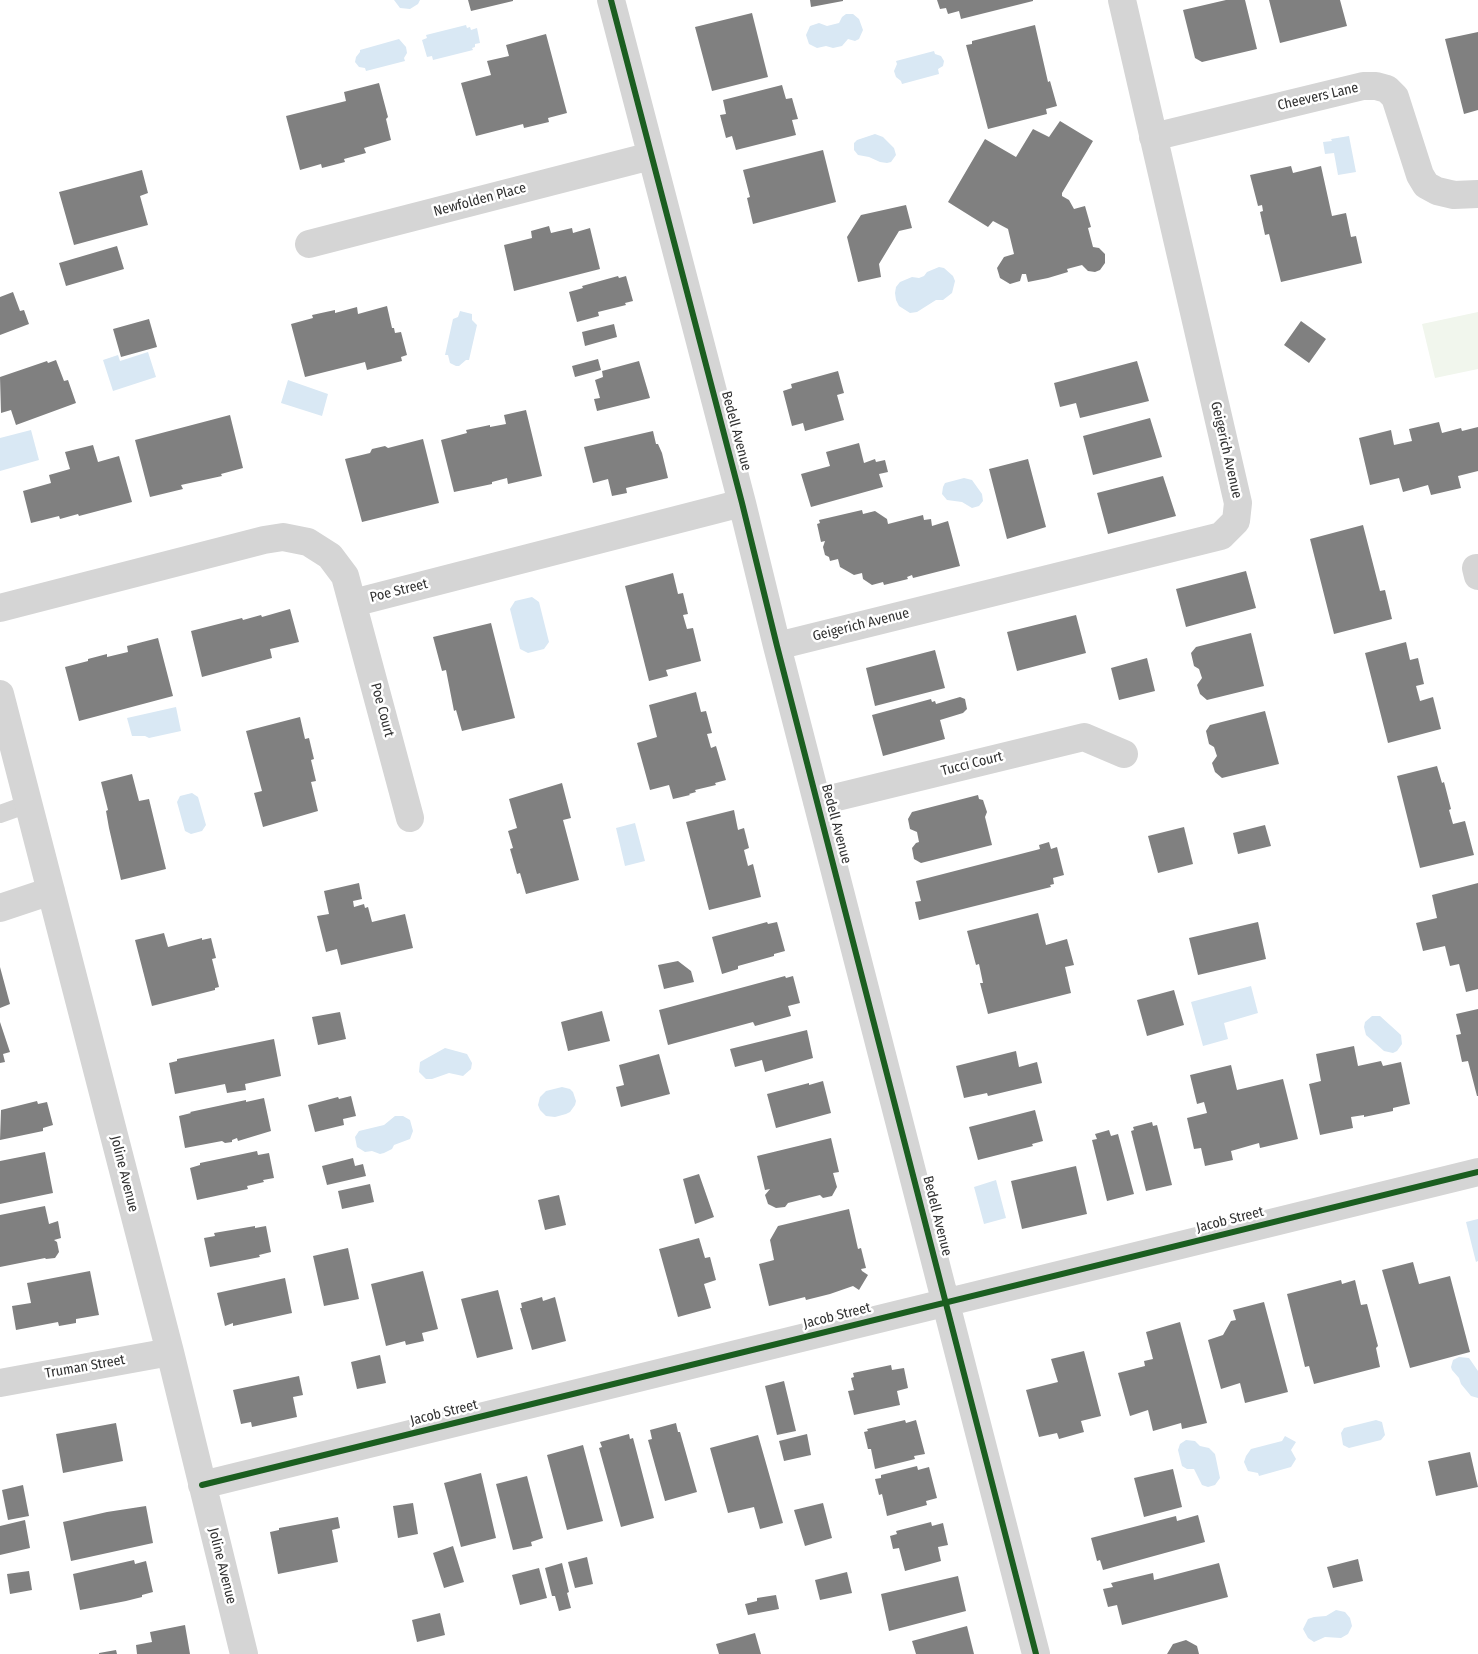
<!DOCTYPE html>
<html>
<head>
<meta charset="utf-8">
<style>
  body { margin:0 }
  canvas { display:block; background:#fff }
</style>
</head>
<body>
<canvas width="1478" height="1654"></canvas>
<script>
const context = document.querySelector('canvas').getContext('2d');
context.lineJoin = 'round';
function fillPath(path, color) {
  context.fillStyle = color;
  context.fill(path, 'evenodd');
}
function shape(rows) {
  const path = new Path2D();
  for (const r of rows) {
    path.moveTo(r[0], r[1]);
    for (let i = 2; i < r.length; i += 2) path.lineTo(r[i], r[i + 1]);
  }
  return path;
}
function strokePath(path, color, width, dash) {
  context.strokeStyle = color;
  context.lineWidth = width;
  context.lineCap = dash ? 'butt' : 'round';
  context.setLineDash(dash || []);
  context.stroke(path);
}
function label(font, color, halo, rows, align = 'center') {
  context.font = font + ' "Fira Sans Condensed",sans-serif';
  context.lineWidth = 5;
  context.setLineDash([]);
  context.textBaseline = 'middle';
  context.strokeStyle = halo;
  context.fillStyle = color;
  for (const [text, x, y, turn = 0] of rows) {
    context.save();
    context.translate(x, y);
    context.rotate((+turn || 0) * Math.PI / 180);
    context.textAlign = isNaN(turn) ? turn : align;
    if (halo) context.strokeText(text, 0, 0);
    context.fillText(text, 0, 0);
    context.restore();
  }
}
fillPath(shape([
  [1478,312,1478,369,1435,378,1422,324]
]), '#f1f6ed');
fillPath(shape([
  [394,0,420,0,418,4,410,9,400,8],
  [846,14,853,14,859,19,863,30,859,39,855,41,848,39,842,46,833,48,826,46,817,48,809,44,806,35,810,26,819,23,827,26,839,23,842,17],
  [466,25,467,28,470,27,471,30,477,28,480,43,475,44,475,47,472,48,473,50,433,60,432,56,427,57,422,40,427,38,426,35],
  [399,39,406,47,407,53,404,58,405,61,366,71,365,68,359,67,355,62,356,57,360,52,360,50],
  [934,51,935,54,941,56,944,61,943,66,938,69,939,74,902,84,901,81,896,77,894,71,897,64,896,61],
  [875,134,883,137,894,148,896,155,891,162,887,163,880,162,869,157,858,155,854,150,854,143,857,140],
  [1349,136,1356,172,1338,175,1334,153,1325,154,1323,142,1332,141,1331,139],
  [939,267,944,268,953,276,955,281,952,293,943,300,936,300,917,312,910,313,899,306,896,300,895,293,896,287,900,282,912,277,919,278,924,276,927,272],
  [460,311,472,314,472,320,477,325,469,360,466,360,459,366,456,366,450,363,448,355,445,355,453,319,458,317],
  [148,352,156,377,113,391,103,360,118,355,120,361],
  [288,380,328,394,322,416,281,403],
  [31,430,39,460,0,471,0,438],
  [964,478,972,480,982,494,983,501,979,506,972,508,962,502,947,500,942,494,943,487,945,483],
  [532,597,539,602,549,642,544,649,528,653,520,649,510,609,515,601],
  [176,707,181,731,149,738,145,736,132,736,127,718],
  [192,793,198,797,206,825,202,831,191,834,185,831,177,802,180,796],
  [635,823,645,861,625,866,616,828],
  [1251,986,1258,1013,1224,1023,1228,1039,1203,1046,1191,1002],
  [1372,1016,1380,1016,1401,1035,1402,1044,1397,1051,1393,1053,1384,1051,1366,1035,1364,1027,1365,1022],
  [445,1048,467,1054,472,1063,471,1069,463,1076,449,1073,432,1079,426,1079,419,1072,420,1062],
  [562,1087,570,1089,573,1092,576,1101,575,1105,570,1112,566,1114,555,1117,546,1116,540,1110,538,1105,540,1097,546,1091],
  [395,1116,403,1116,410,1120,413,1131,410,1139,394,1145,392,1149,384,1153,380,1154,372,1151,365,1152,357,1147,355,1137,359,1131,384,1125],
  [996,1180,1006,1218,984,1224,974,1187],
  [1478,1219,1478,1261,1476,1262,1466,1222],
  [1459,1357,1469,1358,1478,1371,1478,1398,1471,1396,1461,1384,1459,1378,1452,1370,1451,1367,1453,1360],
  [1376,1420,1382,1422,1385,1435,1381,1440,1349,1448,1343,1445,1341,1433,1344,1428],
  [1285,1436,1296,1442,1291,1450,1296,1459,1291,1467,1259,1476,1258,1473,1248,1471,1244,1462,1246,1456,1251,1449,1282,1441],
  [1186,1440,1195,1441,1200,1446,1209,1448,1215,1454,1220,1478,1215,1485,1208,1487,1202,1485,1194,1469,1187,1469,1182,1466,1178,1450,1180,1444],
  [1336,1610,1345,1612,1350,1618,1352,1626,1348,1634,1341,1638,1325,1637,1314,1642,1308,1638,1303,1629,1308,1619,1314,1617,1326,1616]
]), '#d9e8f4');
fillPath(shape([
  [468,0,513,0,513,1,471,11],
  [810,0,843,0,843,1,811,7],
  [937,0,1033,0,1033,1,961,19,959,11,948,14,946,8,940,9],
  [1226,0,1245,0,1257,49,1202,62,1195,58,1183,10],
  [1269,0,1340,0,1347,26,1280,43],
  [752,13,768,77,712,91,695,27],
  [1035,25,1048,82,1050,81,1057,106,1046,109,1047,114,988,129,966,45,972,44,972,41],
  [1478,32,1478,110,1464,114,1445,39],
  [546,34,567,113,548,118,549,122,524,128,523,124,476,136,461,83,491,75,487,61,509,56,506,45],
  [379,83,388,117,386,119,391,140,364,148,366,153,344,159,345,162,322,168,321,164,300,170,286,116,346,101,344,92],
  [782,85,786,99,792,98,798,119,792,120,796,135,736,150,732,136,726,138,720,115,726,114,723,100],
  [1060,121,1093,141,1062,193,1062,196,1069,200,1074,209,1085,206,1091,227,1088,228,1093,247,1099,248,1105,254,1105,263,1100,270,1095,272,1088,271,1082,265,1067,269,1068,272,1048,278,1028,282,1026,274,1022,274,1020,281,1010,284,1000,278,997,268,1004,257,1014,254,1008,229,993,221,988,227,948,202,985,139,1016,157,1033,129,1049,137],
  [823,150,836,202,753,224,747,198,750,197,743,170],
  [1291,166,1293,173,1321,166,1332,216,1346,213,1351,237,1356,236,1362,263,1281,282,1269,234,1265,235,1260,212,1263,211,1262,205,1258,206,1250,175],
  [142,170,148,193,140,196,148,225,74,245,59,192],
  [906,205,912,228,899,231,879,264,881,277,858,282,847,237,861,215],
  [549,226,551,233,572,228,573,233,590,228,600,269,514,291,504,245,532,238,531,231],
  [117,246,124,269,66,286,59,263],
  [618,276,619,278,626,276,633,301,625,303,626,305,598,312,599,316,577,322,569,292,583,288,582,286],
  [13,292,20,311,24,310,29,324,0,335,0,297],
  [387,306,392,328,394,328,395,333,401,332,407,355,401,357,402,361,367,370,365,362,305,377,291,324,313,318,312,315,335,310,335,313,357,307,358,314],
  [149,319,157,347,121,357,113,329],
  [1301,321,1326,339,1309,363,1284,345],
  [614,324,617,337,585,346,582,332],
  [598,359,601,370,575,377,572,366],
  [56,360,64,381,68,380,76,403,16,425,11,410,1,413,0,377,47,361,48,363],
  [639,361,650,398,597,411,594,399,600,398,595,380,603,377,602,371],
  [1137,361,1149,401,1080,418,1076,403,1060,407,1054,383],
  [838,371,844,393,837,395,844,420,805,431,803,423,792,426,783,391,792,388,791,384],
  [526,410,542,476,508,484,507,478,492,482,492,484,454,492,441,440,467,433,466,430,490,425,490,427,506,424,504,415],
  [230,415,243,468,221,474,222,476,181,485,183,489,150,497,135,440],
  [1150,418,1162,457,1093,475,1083,436],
  [1439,422,1442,433,1461,428,1462,431,1478,427,1478,471,1458,476,1461,488,1431,495,1428,485,1403,492,1399,478,1370,485,1359,438,1391,430,1394,445,1412,441,1409,429],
  [653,431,656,444,658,444,662,453,668,478,626,488,627,493,612,496,608,479,593,483,584,447],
  [423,439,439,503,362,522,345,459,370,453,372,449,385,446,388,448],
  [859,443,864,463,875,459,876,462,885,460,888,472,879,474,883,487,811,507,801,474,830,466,826,452],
  [93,445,98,462,119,456,132,502,79,516,78,514,60,519,59,516,31,523,23,491,51,483,49,475,70,469,65,452],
  [1028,459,1046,527,1007,539,989,469],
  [1163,476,1176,516,1108,534,1097,493],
  [862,510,863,514,875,511,887,519,888,524,923,515,924,520,931,519,932,526,948,521,960,566,913,578,912,575,907,577,908,579,884,585,883,582,872,585,863,579,862,573,854,575,840,567,838,559,830,561,829,557,825,555,823,547,825,541,821,542,817,524,820,523,819,520],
  [1363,525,1380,591,1385,590,1392,619,1334,634,1310,539],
  [1246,571,1256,608,1186,627,1176,589],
  [673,573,678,594,683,593,688,614,683,615,687,629,693,628,701,661,666,670,668,676,649,681,625,586],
  [290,609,299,642,270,649,272,658,202,677,191,631,242,618,243,620,261,615,262,617],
  [1076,615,1086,653,1017,671,1007,632],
  [491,623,515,718,462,731,456,710,454,711,446,670,442,671,433,637],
  [1251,633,1264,686,1207,700,1200,694,1197,685,1202,678,1199,669,1194,666,1191,653,1196,647],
  [158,638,173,696,79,721,65,667,88,661,88,659,107,654,107,657,128,652,127,646],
  [1406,642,1410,660,1418,658,1424,684,1416,686,1420,701,1433,697,1441,729,1388,743,1365,653],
  [935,650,945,688,875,706,866,668],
  [1147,658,1155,691,1119,700,1111,668],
  [696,692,701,712,706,711,712,733,707,734,711,748,716,746,726,780,715,783,716,785,695,790,696,792,689,794,690,795,673,799,669,785,650,790,637,743,657,737,649,705],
  [960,697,965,699,967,709,963,713,940,720,945,739,883,756,872,715,931,699,932,702,935,701,936,704],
  [1265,711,1279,764,1222,778,1215,772,1212,763,1217,756,1214,747,1209,744,1206,731,1210,725],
  [300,717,305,739,309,738,314,759,311,760,316,781,311,782,318,811,263,827,254,793,262,791,246,731],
  [1437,766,1442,783,1444,782,1451,809,1449,810,1453,824,1465,821,1474,855,1420,868,1397,776],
  [132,774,139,801,149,799,166,869,121,880,109,828,106,811,108,810,101,782],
  [562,783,571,818,563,820,579,880,526,894,520,873,517,874,510,849,513,848,508,831,517,828,509,799],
  [978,795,979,799,983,800,987,812,985,817,992,845,921,863,914,859,912,848,916,843,919,842,917,832,910,829,908,819,912,812],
  [734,810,738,830,744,828,749,848,744,850,748,866,753,864,761,897,709,910,686,822],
  [1265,825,1271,846,1238,854,1233,833],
  [1184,827,1193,864,1158,873,1148,836],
  [1049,842,1051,849,1057,847,1064,875,1053,878,1054,884,1050,885,1051,887,919,920,915,902,921,901,916,881,1040,849,1039,845],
  [359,883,362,899,353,901,354,907,364,904,365,908,368,907,372,922,405,914,413,948,341,965,337,949,326,952,317,916,329,914,324,891],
  [1478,883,1478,989,1466,992,1459,964,1450,966,1445,946,1423,951,1416,923,1437,918,1432,895],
  [1038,913,1046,945,1067,939,1074,965,1065,967,1071,993,988,1014,980,983,983,983,979,964,976,965,967,931],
  [767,922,768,924,777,922,785,951,774,954,774,956,738,966,738,969,722,974,712,937],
  [1258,922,1266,959,1198,975,1189,938],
  [164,933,168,947,202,938,202,940,211,938,216,958,212,959,219,987,215,988,215,990,152,1006,135,940],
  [678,961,691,971,694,982,664,989,658,965],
  [0,967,10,1004,0,1008],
  [785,976,786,978,793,976,800,1003,788,1006,791,1016,755,1026,753,1022,668,1045,659,1010],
  [1174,990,1184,1025,1147,1036,1137,1000],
  [1478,1009,1478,1096,1477,1096,1468,1061,1462,1062,1456,1035,1461,1034,1456,1014],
  [602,1011,610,1041,568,1051,561,1022],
  [340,1012,346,1039,318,1045,312,1017],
  [0,1022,10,1052,3,1054,5,1062,0,1063],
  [807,1030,813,1058,765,1072,762,1060,735,1067,730,1049],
  [274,1039,281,1076,245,1084,246,1090,227,1093,225,1084,175,1094,169,1063,177,1061,177,1059],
  [1354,1046,1358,1066,1381,1061,1383,1066,1401,1062,1410,1104,1393,1108,1393,1111,1364,1117,1364,1115,1351,1117,1353,1128,1320,1135,1309,1084,1321,1081,1316,1054],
  [1016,1051,1019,1067,1037,1062,1042,1083,988,1096,987,1093,964,1098,956,1066],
  [659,1054,670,1094,621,1107,616,1087,624,1085,619,1065],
  [1231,1065,1237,1090,1283,1079,1298,1139,1260,1148,1259,1143,1231,1151,1233,1160,1205,1166,1201,1148,1194,1149,1187,1118,1207,1113,1204,1102,1197,1104,1190,1075],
  [823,1081,831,1113,776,1128,767,1094,809,1083,809,1085],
  [351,1096,356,1116,343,1119,344,1125,315,1132,308,1105,338,1097,339,1099],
  [264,1098,271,1131,238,1141,237,1138,232,1140,232,1142,225,1143,222,1141,185,1148,179,1116,191,1113,190,1112,246,1100,246,1102],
  [37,1101,38,1104,47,1102,53,1125,43,1128,43,1131,0,1140,1,1110],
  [1035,1110,1043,1141,1032,1144,1033,1146,978,1160,969,1127],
  [1152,1122,1153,1126,1157,1125,1172,1185,1146,1191,1131,1131,1134,1130,1133,1127],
  [1109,1130,1111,1136,1118,1134,1134,1194,1107,1201,1092,1140,1097,1139,1095,1134],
  [831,1138,839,1172,833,1173,837,1187,832,1196,823,1198,820,1195,788,1203,785,1207,776,1208,768,1204,765,1195,770,1189,765,1190,757,1156],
  [257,1151,258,1155,269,1153,274,1178,263,1180,264,1182,247,1186,248,1189,197,1200,190,1168,200,1165,200,1163],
  [45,1152,53,1193,0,1204,0,1161],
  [353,1158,355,1166,363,1164,366,1176,327,1185,322,1166],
  [1076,1166,1087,1214,1022,1229,1011,1181],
  [699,1174,714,1217,695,1224,683,1179],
  [370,1184,374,1202,342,1209,338,1191],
  [559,1195,566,1225,545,1230,538,1200],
  [45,1206,49,1224,58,1221,61,1238,54,1240,57,1242,59,1252,55,1258,46,1259,45,1258,0,1267,0,1215],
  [849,1209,858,1249,861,1248,866,1268,861,1269,862,1271,868,1275,859,1290,853,1286,830,1294,806,1300,805,1297,769,1306,759,1264,774,1260,770,1240,778,1226],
  [255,1226,255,1228,266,1226,271,1252,259,1255,260,1257,210,1267,204,1238,215,1236,214,1233],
  [699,1238,705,1258,710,1257,716,1280,704,1284,711,1308,678,1317,659,1249],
  [348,1248,359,1299,324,1306,313,1256],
  [1413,1262,1419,1284,1450,1276,1470,1352,1410,1368,1382,1270],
  [90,1271,99,1315,76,1319,76,1323,59,1326,58,1322,16,1330,12,1306,31,1303,27,1283],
  [423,1271,438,1329,422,1333,424,1341,406,1345,405,1341,386,1346,371,1284],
  [285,1278,292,1313,233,1326,233,1323,225,1326,217,1293],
  [1341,1280,1342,1284,1355,1280,1361,1305,1367,1304,1378,1346,1376,1348,1380,1367,1314,1384,1309,1366,1305,1367,1287,1294],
  [498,1290,513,1349,477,1358,461,1299],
  [542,1297,543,1301,555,1297,566,1341,532,1350,520,1308,522,1308,521,1303],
  [1264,1302,1288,1392,1245,1403,1240,1383,1221,1389,1208,1340,1223,1335,1231,1321,1236,1320,1233,1310],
  [1180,1322,1207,1423,1182,1429,1181,1423,1153,1431,1148,1410,1130,1416,1118,1373,1145,1366,1144,1361,1153,1359,1146,1332],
  [1084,1351,1101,1416,1081,1421,1084,1432,1059,1439,1057,1433,1039,1437,1026,1390,1058,1382,1051,1359],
  [380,1355,386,1383,357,1389,351,1362],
  [891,1365,892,1370,904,1368,908,1388,897,1391,900,1405,854,1415,848,1391,854,1390,851,1378,854,1377,853,1373],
  [299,1376,303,1395,293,1397,297,1417,252,1427,251,1422,241,1424,233,1390],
  [784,1381,796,1431,777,1435,765,1386],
  [905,1420,906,1423,916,1420,925,1454,914,1456,915,1459,875,1469,871,1449,868,1449,864,1432,868,1431,867,1429],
  [116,1423,123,1461,63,1473,56,1434],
  [676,1423,678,1432,680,1432,697,1492,665,1501,648,1440,652,1439,650,1430],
  [629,1434,630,1439,633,1438,654,1518,621,1527,599,1448,602,1447,600,1442],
  [807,1434,811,1455,784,1461,779,1441],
  [758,1435,783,1523,760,1529,754,1507,728,1513,710,1448],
  [583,1445,603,1521,567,1530,547,1455],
  [1470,1452,1478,1487,1436,1496,1428,1461],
  [917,1466,918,1470,929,1467,937,1498,926,1501,927,1505,887,1516,882,1494,879,1495,875,1479,881,1478,881,1475],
  [1173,1469,1182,1507,1144,1517,1134,1478],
  [481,1473,496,1538,461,1547,444,1483],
  [527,1476,543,1538,531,1542,532,1546,513,1550,496,1484],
  [23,1485,29,1516,8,1520,2,1490],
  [413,1503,418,1534,398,1538,393,1506],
  [823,1503,832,1538,805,1546,794,1510],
  [146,1506,153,1543,71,1561,63,1522,107,1512],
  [1198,1515,1205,1542,1103,1570,1100,1560,1097,1561,1091,1538,1176,1516,1177,1521],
  [338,1517,340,1528,332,1530,338,1562,278,1574,270,1532,279,1530,279,1528],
  [25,1520,30,1548,0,1555,0,1526],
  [931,1522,932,1526,943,1523,948,1545,938,1547,941,1561,905,1571,899,1548,893,1549,890,1536,897,1534,896,1531],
  [453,1546,464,1582,444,1588,433,1553],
  [587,1557,593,1584,575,1588,568,1562],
  [1358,1559,1363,1581,1333,1588,1327,1567],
  [134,1560,135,1564,146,1561,153,1592,142,1595,142,1597,126,1601,80,1610,73,1574],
  [562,1563,569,1592,567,1593,571,1608,559,1611,555,1596,552,1596,545,1568],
  [1219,1563,1228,1597,1122,1625,1117,1605,1108,1607,1103,1589,1113,1587,1111,1583,1153,1573,1154,1580],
  [539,1568,547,1598,520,1605,512,1575],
  [29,1571,32,1590,10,1594,7,1574],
  [847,1572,852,1593,820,1600,815,1580],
  [958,1576,966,1611,889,1631,881,1594],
  [776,1595,779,1609,748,1615,745,1604,757,1601,757,1598],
  [440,1613,445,1635,417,1642,412,1620],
  [185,1625,190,1654,137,1654,136,1645,152,1642,150,1632],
  [967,1626,974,1654,916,1654,912,1641],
  [755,1633,761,1654,719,1654,716,1644],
  [1186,1640,1197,1646,1199,1654,1167,1654,1173,1644],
  [116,1650,117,1654,99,1654,99,1653]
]), '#808080');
strokePath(shape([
  [0,814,28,804]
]), '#d5d5d5', 18);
strokePath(shape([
  [611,0,742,503,777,646,1036,1654],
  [1153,137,1363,86,1376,86,1387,89,1395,97,1420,175,1426,185,1437,191,1454,195,1478,194],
  [309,244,651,156],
  [1476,568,1478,576],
  [353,603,742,503],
  [0,608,264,540,283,537,308,542,330,556,345,576,410,818],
  [777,646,1221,536,1236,521,1238,503,1122,0],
  [0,694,170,1352,244,1654],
  [817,802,1084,737,1124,754],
  [0,908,51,891],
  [0,1383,170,1352],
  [202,1485,1478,1172]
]), '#d5d5d5', 28);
strokePath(shape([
  [611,0,742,503,777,646,1036,1654],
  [202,1485,1478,1172]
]), '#1b5e20', 6);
label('14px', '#313131', '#fff', [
  ["Cheevers Lane",1318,97,-13],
  ["Newfolden Place",480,200,-15],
  ["Bedell Avenue",736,431,75],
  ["Geigerich Avenue",1226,450,77],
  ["Poe Street",399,591,-14],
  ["Geigerich Avenue",861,625,-14],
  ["Poe Court",382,710,75],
  ["Tucci Court",972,764,-14],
  ["Bedell Avenue",836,824,75],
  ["Joline Avenue",124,1174,76],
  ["Bedell Avenue",937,1216,76],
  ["Jacob Street",1230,1220,-14],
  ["Jacob Street",837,1316,-14],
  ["Truman Street",85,1367,-10],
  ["Jacob Street",444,1413,-14],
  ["Joline Avenue",222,1566,76]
]);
</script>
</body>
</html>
